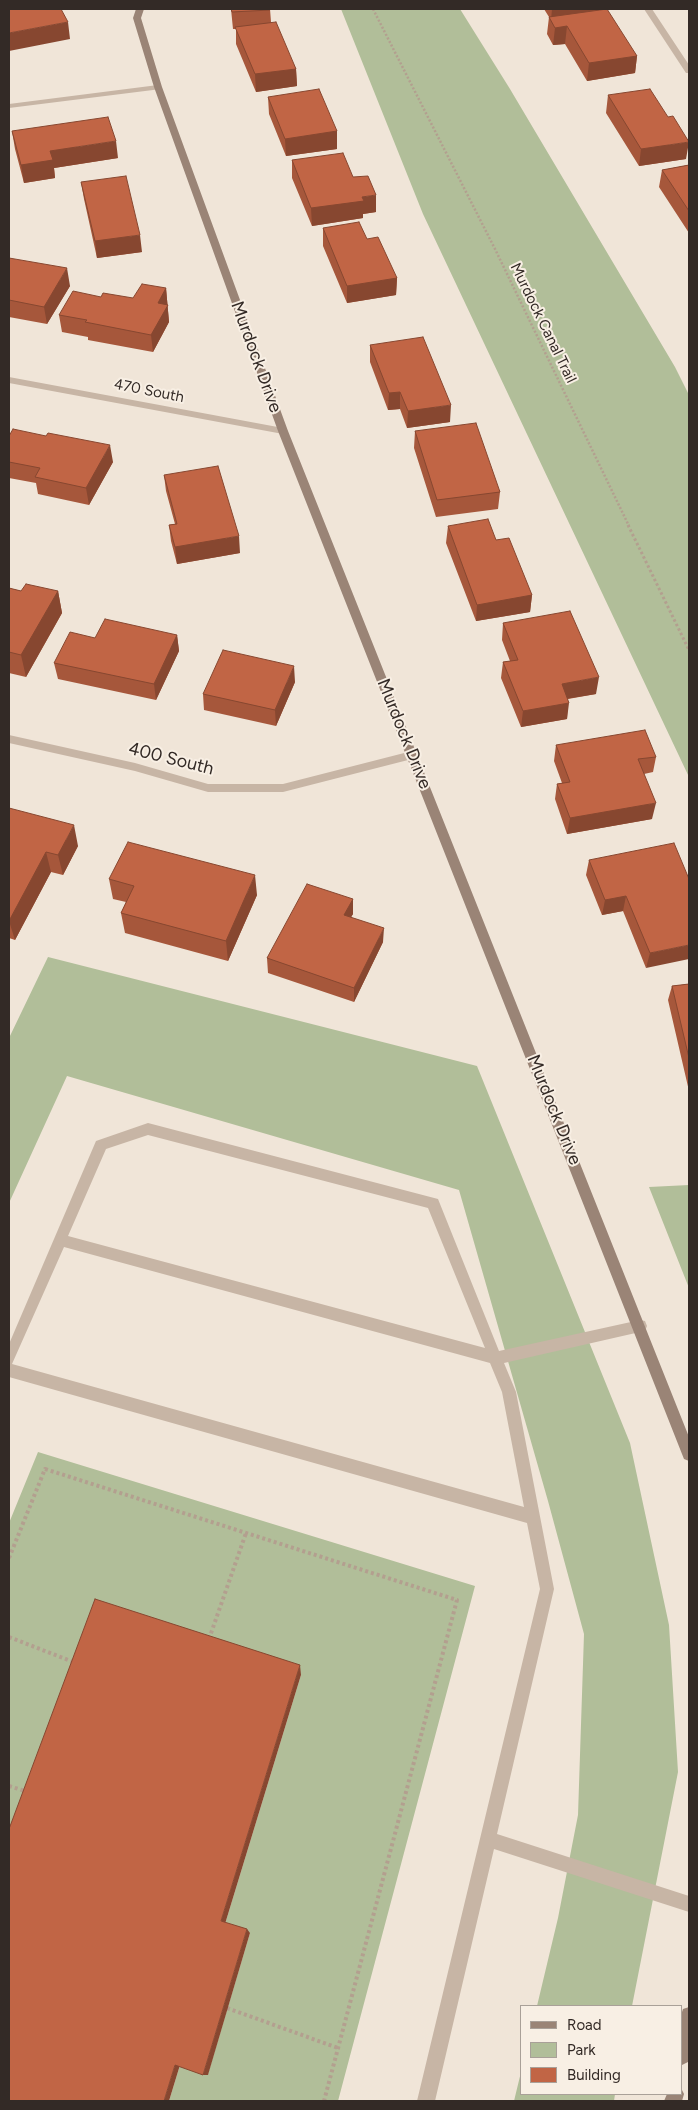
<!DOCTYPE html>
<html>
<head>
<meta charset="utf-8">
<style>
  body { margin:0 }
  #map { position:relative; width:698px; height:2110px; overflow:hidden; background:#f0e5d8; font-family:Figtree,sans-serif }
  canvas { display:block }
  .frame { position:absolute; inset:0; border:10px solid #332a26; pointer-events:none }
  .legend { position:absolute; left:520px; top:2005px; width:162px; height:90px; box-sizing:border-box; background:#f8efe4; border:1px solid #a9a098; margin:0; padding:6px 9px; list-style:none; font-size:15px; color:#332a26 }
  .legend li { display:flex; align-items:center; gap:10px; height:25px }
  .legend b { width:25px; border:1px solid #a9a098 }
</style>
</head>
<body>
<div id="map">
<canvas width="698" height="2110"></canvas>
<div class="frame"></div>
<ul class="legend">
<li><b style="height:6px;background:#9a8476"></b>Road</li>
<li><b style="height:14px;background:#b1be99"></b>Park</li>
<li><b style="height:14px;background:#c16545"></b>Building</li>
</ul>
</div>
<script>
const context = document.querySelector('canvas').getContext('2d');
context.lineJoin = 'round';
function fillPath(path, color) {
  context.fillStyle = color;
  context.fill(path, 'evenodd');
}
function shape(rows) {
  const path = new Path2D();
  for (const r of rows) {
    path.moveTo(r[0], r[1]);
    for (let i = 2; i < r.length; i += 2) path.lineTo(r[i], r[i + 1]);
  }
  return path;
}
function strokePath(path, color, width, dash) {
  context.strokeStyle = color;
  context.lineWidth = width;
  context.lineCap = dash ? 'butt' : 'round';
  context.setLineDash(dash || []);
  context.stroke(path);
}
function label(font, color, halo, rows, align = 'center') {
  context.font = font + ' Figtree,sans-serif';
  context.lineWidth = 4;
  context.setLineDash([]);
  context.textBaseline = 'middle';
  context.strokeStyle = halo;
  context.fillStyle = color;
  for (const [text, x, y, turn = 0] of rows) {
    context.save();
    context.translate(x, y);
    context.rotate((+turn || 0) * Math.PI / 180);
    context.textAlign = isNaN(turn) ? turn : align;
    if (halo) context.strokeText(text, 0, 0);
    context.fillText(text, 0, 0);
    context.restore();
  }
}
fillPath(shape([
  [341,9,460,9,510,89,675,367,689,395,689,777,423,214],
  [48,957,477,1066,630,1443,669,1625,678,1772,632,2006,537,2006,558,1918,578,1815,584,1634,548,1501,459,1190,67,1076,9,1203,9,1038],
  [689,1185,689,1288,649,1187],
  [38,1452,475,1586,338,2101,169,2101,180,2065,208,2074,250,1933,225,1924,301,1675,9,1850,9,1523],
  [522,2068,522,2094,615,2094,614,2101,514,2101]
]), '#b1be99');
strokePath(shape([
  [373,9,495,249,629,526]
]), '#b39f8f', 2.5, [2, 2]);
strokePath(shape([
  [628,525,689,650]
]), '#b39f8f', 3, [2.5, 2.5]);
strokePath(shape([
  [9,1558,45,1469,457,1600,324,2101],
  [9,1637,76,1663],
  [209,1639,246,1533],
  [9,1786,25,1791],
  [227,2008,338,2048]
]), '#b39f8f', 4, [3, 3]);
fillPath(shape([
  [148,1123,438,1199,499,1351,640,1320,645,1321,647,1326,645,1331,640,1332,504,1363,516,1392,554,1589,497,1834,689,1896,689,1912,494,1849,435,2101,417,2101,540,1589,527,1523,9,1377,9,1344,96,1141,148,1123],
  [148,1135,428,1208,485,1348,68,1236,106,1149,148,1135],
  [64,1247,490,1363,502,1392,524,1507,12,1364,64,1247]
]), '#c7b5a5');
fillPath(shape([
  [644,9,652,9,689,65,689,73,686,73,644,9],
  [158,85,161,85,161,89,9,108,9,104,158,85],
  [9,377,283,428,288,431,283,434,9,383,9,377],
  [9,735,135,763,208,784,283,784,412,751,418,755,412,759,283,792,208,792,135,771,9,743,9,735]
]), '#c7b5a5');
fillPath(shape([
  [136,9,144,9,141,18,162,87,288,431,689,1437,689,1461,684,1459,682,1454,278,431,154,87,133,18,136,9],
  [689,2007,689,2059,688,2062,682,2065,682,2012,683,2009,689,2007],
  [682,2090,684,2094,682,2101,664,2101,667,2094,682,2094,682,2090]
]), '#9a8476');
fillPath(shape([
  [231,9,270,9,271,22,296,69,297,86,256,92,236,44,236,29,233,29],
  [544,9,599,9,599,10,637,56,635,73,587,81,565,44,553,45,547,34,549,17],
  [608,95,686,159,639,166,606,113],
  [268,97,337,131,337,149,286,156,269,114],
  [12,131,118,158,54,168,55,178,24,183,15,149],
  [292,160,353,177,376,212,363,214,363,218,312,226,292,178],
  [689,165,689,233,659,187,662,170],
  [81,182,142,252,97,258,84,199],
  [323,228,367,239,397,278,396,295,347,303,323,246],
  [9,258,70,286,47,324,9,317],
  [166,288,169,322,153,352,88,340,88,337,62,332,59,315,101,297,133,298],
  [370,345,450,422,407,428,400,409,388,410,370,362],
  [415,431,500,492,498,509,436,517,414,448],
  [9,436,113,462,89,505,38,494,36,483,9,478],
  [164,475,240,553,177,564,171,541,169,525,175,524,166,491],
  [448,526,496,540,532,595,530,612,476,621,446,543],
  [9,588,21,591,58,591,62,613,26,677,9,673],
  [503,623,596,694,568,699,567,719,521,727,501,678,503,662,510,661,502,640],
  [177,635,179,651,156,700,58,679,54,663,95,638],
  [295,682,276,726,204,710,203,694],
  [556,745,656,757,653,772,644,774,652,819,567,834,555,799,557,784,562,783,554,761],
  [9,808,78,846,63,875,51,872,15,940,9,938],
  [589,860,689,879,646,968,623,911,602,915,586,875],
  [109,879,257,895,228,961,125,933,121,913,126,902,113,899],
  [353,899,353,914,351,917,383,942,354,1002,268,973,267,958],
  [689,984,689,1091,668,1000,672,986]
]), '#a6573b');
fillPath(shape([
  [552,9,599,9,599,13,551,20],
  [68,22,70,39,9,51,9,33],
  [567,26,565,44,553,45,555,28],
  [637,56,635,73,587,81,589,63],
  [296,69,297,86,256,92,255,74],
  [337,131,337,149,286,156,285,139],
  [116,141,118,158,54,168,55,178,24,183,21,165,50,151],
  [689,142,686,159,639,166,641,149],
  [376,195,376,212,363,214,363,218,312,226,311,208,362,197],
  [140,235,142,252,97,258,95,241],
  [67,268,70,286,47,324,44,307],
  [397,278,396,295,347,303,347,286],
  [166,288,169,322,153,352,151,335,158,303],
  [400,392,400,409,388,410,389,393],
  [451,405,450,422,407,428,408,411],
  [110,445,113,462,89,505,86,488],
  [239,536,240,553,177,564,175,547],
  [58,591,62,613,26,677,21,655],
  [532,595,530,612,476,621,477,605],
  [177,635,179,651,156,700,154,684],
  [294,666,295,682,276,726,275,710],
  [599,677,596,694,559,700,562,684],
  [569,703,567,719,521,727,523,711],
  [656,803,652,819,567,834,570,818],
  [74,825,78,846,63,875,58,855],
  [46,852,51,872,15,940,9,921],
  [255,875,257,895,228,961,226,941],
  [626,896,623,911,602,915,605,900],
  [353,899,353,914,344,929,344,915],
  [384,928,383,942,354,1002,354,988],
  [689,945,689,959,646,968,650,953],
  [300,1665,301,1675,225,1924,221,1921],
  [247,1929,250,1933,208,2075,203,2075],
  [175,2065,180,2065,169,2101,164,2101]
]), '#874730');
const building = shape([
  [9,9,61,9,68,22,9,33,9,9],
  [231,9,270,9,270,10,232,12,231,9],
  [607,9,637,56,589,63,567,26,555,28,549,17,607,9],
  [276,22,296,69,255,74,235,27,276,22],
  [319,89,337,131,285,139,268,97,319,89],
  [650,89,668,117,673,116,689,142,641,149,608,95,650,89],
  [108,117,116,141,50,151,53,160,21,165,12,131,108,117],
  [343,153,353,177,368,176,376,195,362,197,364,201,311,208,292,160,343,153],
  [689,165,689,211,662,170,689,165],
  [126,176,140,235,95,241,81,182,126,176],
  [359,222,367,239,378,237,397,278,347,286,323,228,359,222],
  [9,258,67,268,44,307,9,300,9,258],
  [142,284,166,288,158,303,168,305,151,335,85,322,87,320,59,315,73,291,101,297,103,293,133,298,142,284],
  [423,337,451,405,408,411,400,392,389,393,370,345,423,337],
  [476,423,500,492,437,500,415,431,476,423],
  [13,429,46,436,48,433,110,445,86,488,35,477,40,468,9,462,9,436,13,429],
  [218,466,239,536,175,547,169,525,177,524,164,475,218,466],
  [488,519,496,540,509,538,532,595,477,605,448,526,488,519],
  [26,584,58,591,21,655,9,652,9,588,21,591,26,584],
  [570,611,599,677,562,684,569,703,523,711,503,662,518,660,503,623,570,611],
  [105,619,177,635,154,684,54,663,70,632,95,638,105,619],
  [223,650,294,666,275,710,203,694,223,650],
  [645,730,656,757,638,759,656,803,570,818,557,784,570,782,556,745,645,730],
  [9,808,74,825,58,855,46,852,9,921,9,808],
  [128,842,255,875,226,941,121,913,134,886,109,879,128,842],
  [674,843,689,879,689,945,650,953,626,896,605,900,589,860,674,843],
  [307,884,353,899,344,915,384,928,354,988,267,958,307,884],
  [689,984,689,1058,672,986,689,984],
  [95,1599,300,1665,221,1921,247,1929,203,2075,175,2065,164,2101,9,2101,9,1829,95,1599]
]);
fillPath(building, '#c16545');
strokePath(building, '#874730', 1);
label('15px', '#332a26', '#f8efe4', [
  ["Murdock Canal Trail",543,323,64],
  ["470 South",149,391,11]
]);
label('18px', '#332a26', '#f8efe4', [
  ["Murdock Drive",256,357,70],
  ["Murdock Drive",404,734,68],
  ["400 South",171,759,14],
  ["Murdock Drive",554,1110,68]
]);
</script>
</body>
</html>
